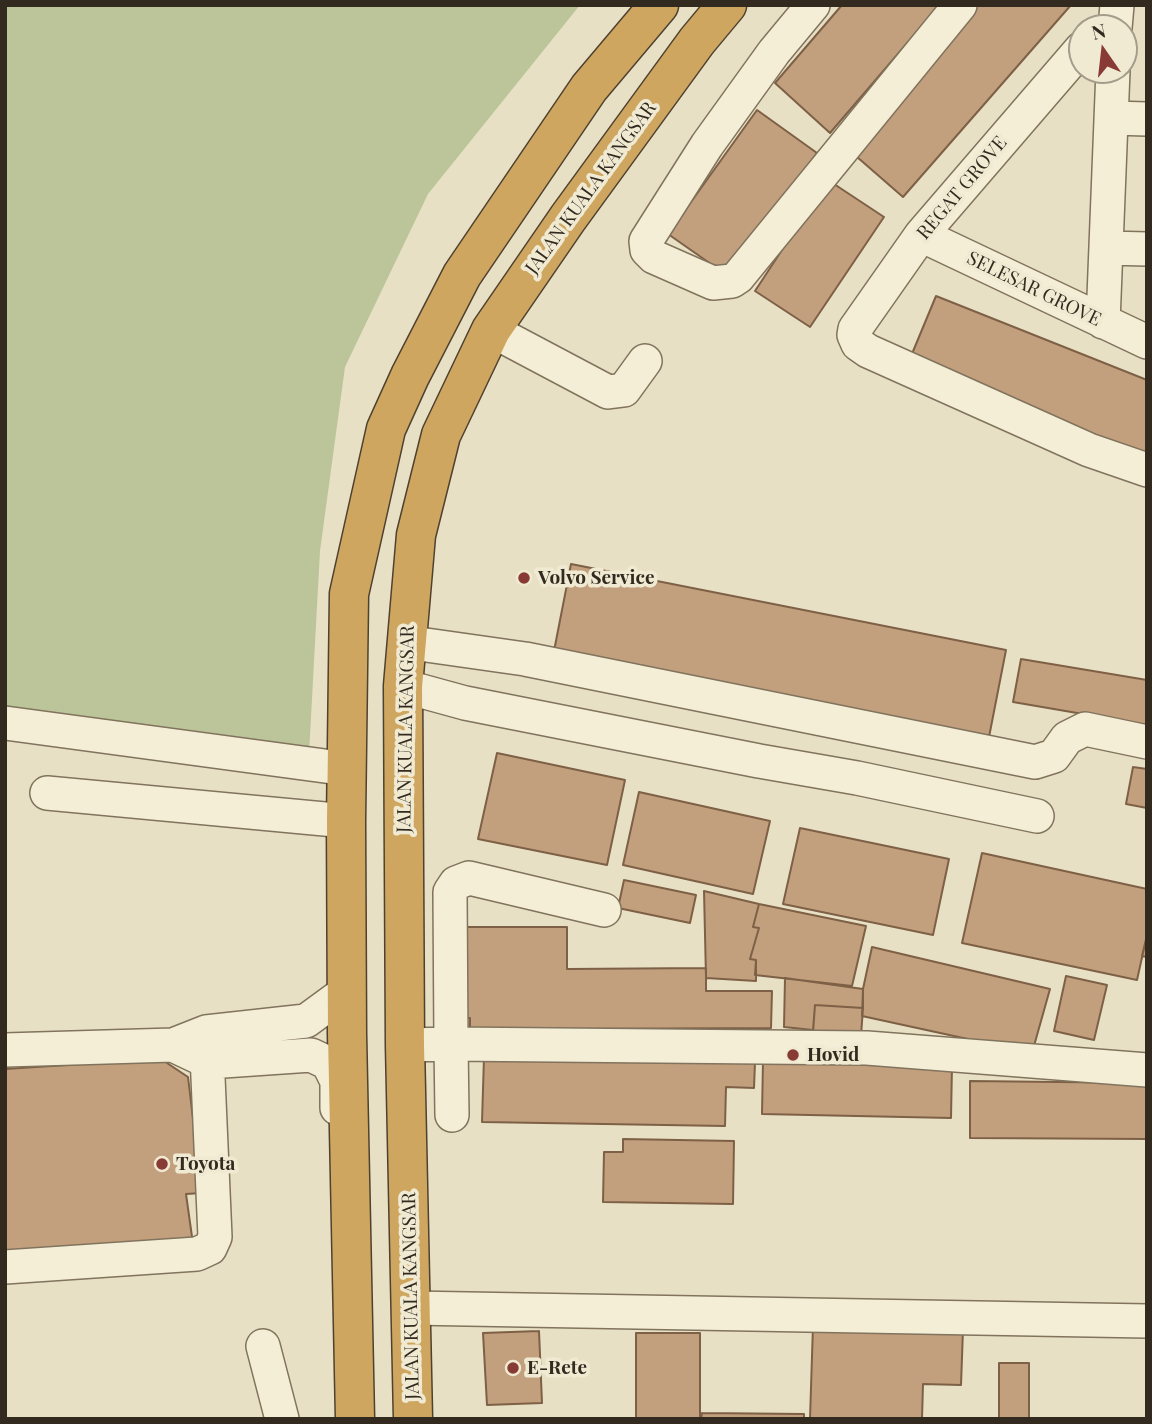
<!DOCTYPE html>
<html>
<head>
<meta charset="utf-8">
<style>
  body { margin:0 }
  #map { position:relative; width:1152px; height:1424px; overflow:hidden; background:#e8e0c4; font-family:"Playfair Display",serif }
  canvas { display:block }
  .frame { position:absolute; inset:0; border:7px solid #322a1f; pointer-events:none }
  .north { position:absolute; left:1068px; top:14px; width:70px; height:70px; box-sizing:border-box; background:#f1ead3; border:2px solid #a59d8b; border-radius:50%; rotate:346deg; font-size:19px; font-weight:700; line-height:28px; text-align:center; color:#322a1f }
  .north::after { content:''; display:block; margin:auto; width:24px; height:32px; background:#883a34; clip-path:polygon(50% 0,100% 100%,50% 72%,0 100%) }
</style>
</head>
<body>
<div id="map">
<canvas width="1152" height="1424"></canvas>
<div class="frame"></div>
<div class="north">N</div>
</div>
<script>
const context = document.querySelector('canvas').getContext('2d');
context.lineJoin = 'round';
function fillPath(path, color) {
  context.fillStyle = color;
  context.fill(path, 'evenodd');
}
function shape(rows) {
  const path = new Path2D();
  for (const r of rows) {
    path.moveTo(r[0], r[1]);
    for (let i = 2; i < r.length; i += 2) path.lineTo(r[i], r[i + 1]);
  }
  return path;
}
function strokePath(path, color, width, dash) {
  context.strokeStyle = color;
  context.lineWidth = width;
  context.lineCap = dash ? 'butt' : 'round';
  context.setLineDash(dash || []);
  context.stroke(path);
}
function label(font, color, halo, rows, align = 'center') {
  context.font = font + ' "Playfair Display",serif';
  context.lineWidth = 7;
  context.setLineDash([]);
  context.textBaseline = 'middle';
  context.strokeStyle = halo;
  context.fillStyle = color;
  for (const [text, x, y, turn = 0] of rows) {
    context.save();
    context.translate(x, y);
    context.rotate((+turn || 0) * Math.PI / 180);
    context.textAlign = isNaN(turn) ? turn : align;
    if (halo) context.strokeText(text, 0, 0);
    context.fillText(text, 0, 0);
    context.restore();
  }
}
fillPath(shape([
  [5,5,580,5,428,194,345,367,320,551,308,773,5,713]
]), '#bcc59a');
const building = shape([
  [842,5,940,5,830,133,775,83,842,5],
  [975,5,1071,5,903,197,849,150,975,5],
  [757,110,817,153,728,276,668,234,757,110],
  [828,180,884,217,810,327,755,291,828,180],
  [936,296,1147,380,1147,457,909,361,936,296],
  [571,564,1006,650,989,737,554,651,571,564],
  [1021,659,1147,680,1147,725,1013,702,1021,659],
  [497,753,625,780,607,865,478,839,497,753],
  [1133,767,1147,769,1147,808,1126,804,1133,767],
  [639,792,770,821,753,894,623,865,639,792],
  [800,828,949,859,933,935,783,904,800,828],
  [982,853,1147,889,1147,935,1137,980,962,943,982,853],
  [624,880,696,895,690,923,618,908,624,880],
  [704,891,759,904,753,927,759,928,750,959,756,960,756,981,706,978,704,891],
  [759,904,866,926,852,986,755,975,756,960,750,959,759,928,753,927,759,904],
  [463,927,567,927,567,969,706,968,706,991,772,991,771,1028,563,1029,470,1036,470,1018,463,1018,463,927],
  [1147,935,1147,957,1142,956,1147,935],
  [872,947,1050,989,1032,1053,862,1016,863,989,872,947],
  [1066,976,1107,985,1094,1040,1054,1031,1066,976],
  [785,978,863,989,863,1008,815,1005,813,1030,784,1027,785,978],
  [815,1005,863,1008,859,1064,811,1061,815,1005],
  [484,1057,755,1062,754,1088,726,1087,725,1126,482,1122,484,1057],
  [161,1059,188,1077,202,1193,186,1194,193,1244,5,1259,5,1069,161,1059],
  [763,1061,952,1065,951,1118,762,1114,763,1061],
  [970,1081,1147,1083,1147,1139,970,1138,970,1081],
  [623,1139,734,1141,733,1204,603,1202,604,1152,623,1152,623,1139],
  [813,1325,963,1329,961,1385,923,1384,922,1419,810,1419,813,1325],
  [539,1331,542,1403,487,1405,483,1333,539,1331],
  [636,1333,700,1333,700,1419,636,1419,636,1333],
  [999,1363,1029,1363,1029,1419,999,1419,999,1363],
  [702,1413,804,1414,804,1419,701,1419,702,1413]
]);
fillPath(building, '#c2a07e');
strokePath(building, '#7d6045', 2);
const minor = shape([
  [813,5,774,52,707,145,646,241,647,250,654,257,713,283,732,281,738,277,960,5],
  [1115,28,1117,5],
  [1082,48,921,235,855,329,854,335,858,344,868,351,1089,450,1147,470],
  [1112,118,1147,119],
  [921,235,1147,342],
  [1106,248,1147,249],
  [1103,322,1113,70],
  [491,330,608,392,624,390,645,361],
  [405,642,525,659,1035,762,1054,756,1067,738,1085,729,1147,742],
  [403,686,465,703,759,761,857,778,1037,816],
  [5,723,347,769],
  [47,793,346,821],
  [173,1045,209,1062,311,1055,328,1063,337,1081,337,1108],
  [405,1045,451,1044,450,892,456,883,469,878,604,910],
  [5,1050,173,1045,206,1032,306,1021,347,991],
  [452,1115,451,1044,867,1048,1147,1070],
  [5,1267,197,1254,210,1248,215,1237,206,1032],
  [411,1308,1147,1321],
  [263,1346,282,1419]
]);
const highway = shape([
  [355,1419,347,1034,346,821,349,594,386,429,410,376,462,275,589,88,659,5],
  [413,1419,405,1045,403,686,416,535,441,435,491,330,568,218,697,41,727,5]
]);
strokePath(minor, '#81735d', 36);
strokePath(highway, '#4f4130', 41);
strokePath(minor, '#f4eed6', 33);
strokePath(highway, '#cea65f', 38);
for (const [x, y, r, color] of [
  [524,578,7,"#883a34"],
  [793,1055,7,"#883a34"],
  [162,1164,7,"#883a34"],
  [513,1368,7,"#883a34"]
]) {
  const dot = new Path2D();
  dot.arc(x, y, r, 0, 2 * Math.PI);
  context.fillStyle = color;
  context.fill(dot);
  strokePath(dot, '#f1ead3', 2.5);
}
label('19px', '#322a1f', '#f1ead3', [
  ["JALAN KUALA KANGSAR",591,188,-54],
  ["REGAT GROVE",962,188,-50],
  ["SELESAR GROVE",1034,289,26],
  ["JALAN KUALA KANGSAR",406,729,-89],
  ["JALAN KUALA KANGSAR",411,1296,-91]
]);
label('bold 19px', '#322a1f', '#f1ead3', [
  ["Volvo Service",538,578],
  ["Hovid",807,1055],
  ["Toyota",176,1164],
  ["E-Rete",527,1368]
], 'left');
</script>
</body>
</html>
